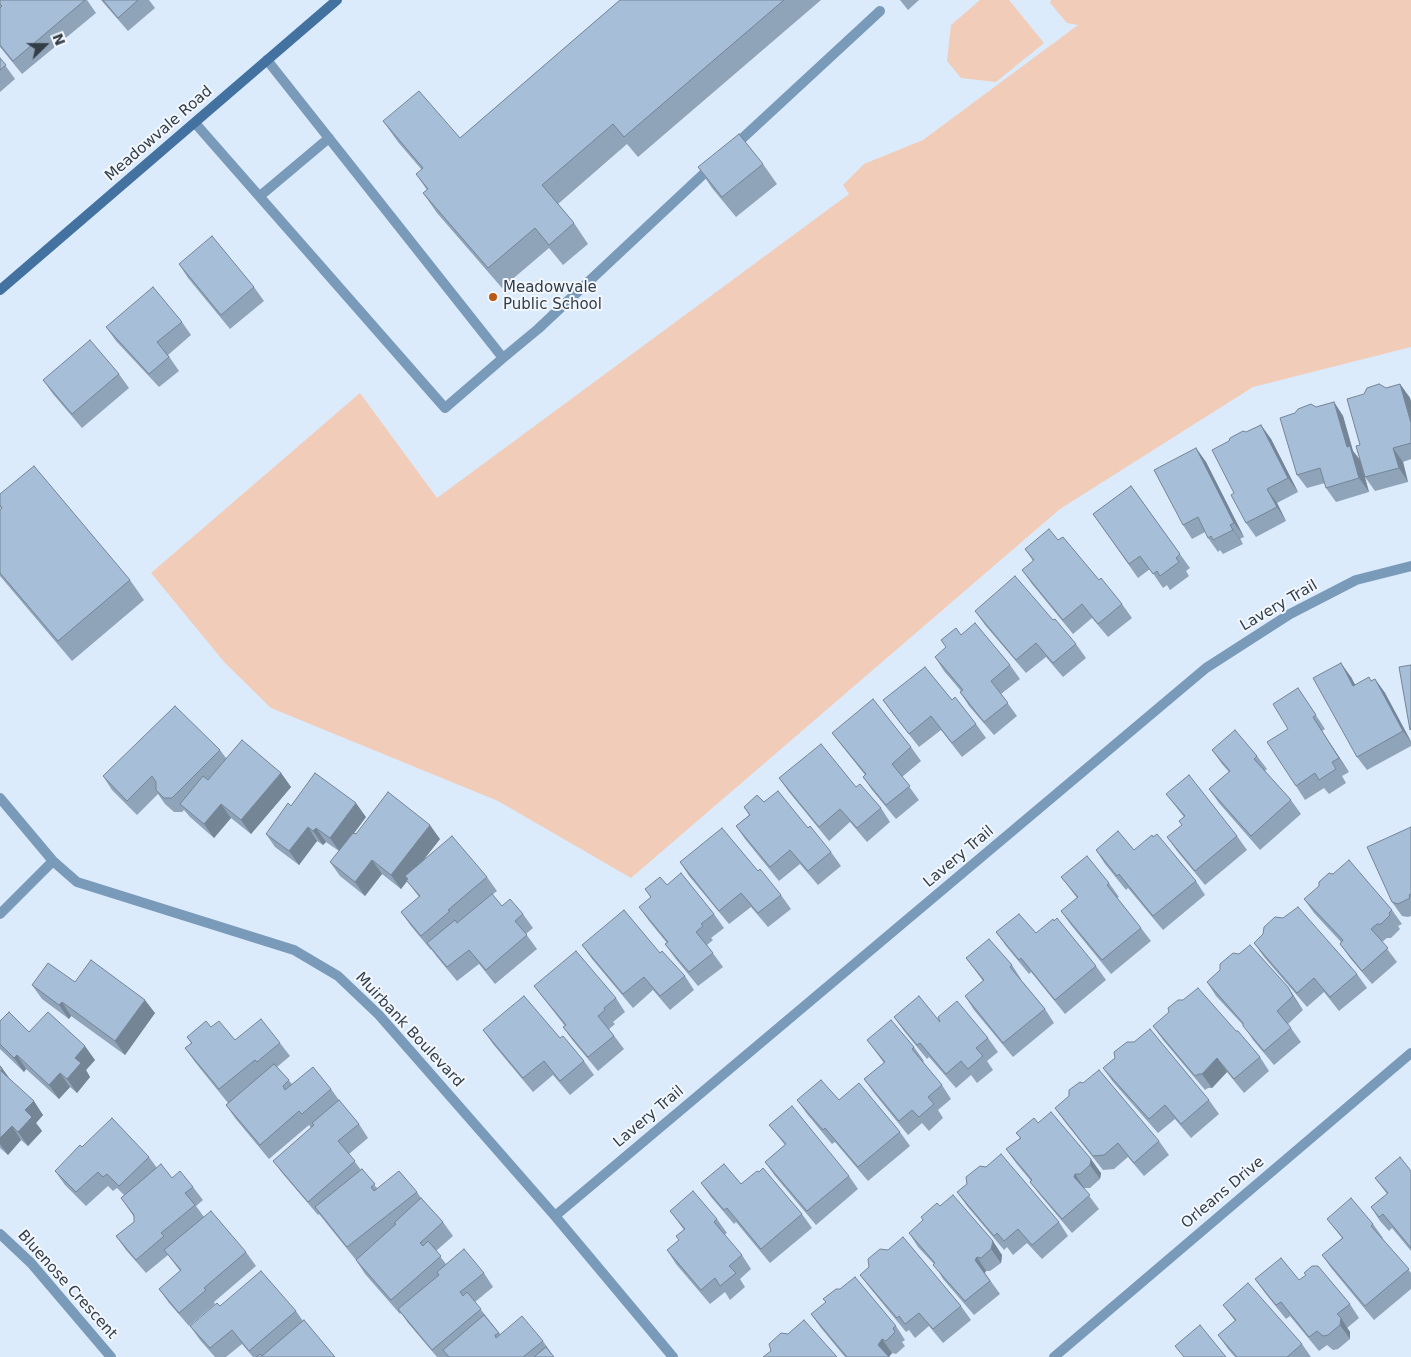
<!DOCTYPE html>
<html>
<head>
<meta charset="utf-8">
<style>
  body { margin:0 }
  #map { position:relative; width:1411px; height:1357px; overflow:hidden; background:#dcebfb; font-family:"DejaVu Sans",sans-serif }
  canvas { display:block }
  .north { position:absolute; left:20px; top:20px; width:50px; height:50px; -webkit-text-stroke:4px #f2f7fd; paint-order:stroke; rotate:68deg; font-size:14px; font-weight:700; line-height:20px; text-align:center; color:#333d47 }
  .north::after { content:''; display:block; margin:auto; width:18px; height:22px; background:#333d47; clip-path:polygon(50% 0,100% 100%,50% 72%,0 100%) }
</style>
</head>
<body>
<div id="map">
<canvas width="1411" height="1357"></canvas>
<div class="north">N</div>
</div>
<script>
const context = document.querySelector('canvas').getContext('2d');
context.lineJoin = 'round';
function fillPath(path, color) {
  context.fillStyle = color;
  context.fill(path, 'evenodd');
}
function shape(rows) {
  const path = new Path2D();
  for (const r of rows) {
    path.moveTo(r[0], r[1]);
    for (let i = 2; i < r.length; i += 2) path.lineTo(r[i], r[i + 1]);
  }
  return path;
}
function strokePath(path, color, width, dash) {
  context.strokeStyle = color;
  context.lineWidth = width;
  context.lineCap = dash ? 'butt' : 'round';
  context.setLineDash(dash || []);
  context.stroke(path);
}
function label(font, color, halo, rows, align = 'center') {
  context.font = font + ' "DejaVu Sans",sans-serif';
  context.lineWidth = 4;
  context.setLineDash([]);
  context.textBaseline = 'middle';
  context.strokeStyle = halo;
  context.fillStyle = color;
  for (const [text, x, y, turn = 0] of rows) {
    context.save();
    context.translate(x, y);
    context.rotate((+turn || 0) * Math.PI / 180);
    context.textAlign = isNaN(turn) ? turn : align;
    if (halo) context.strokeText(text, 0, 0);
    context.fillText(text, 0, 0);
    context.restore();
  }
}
fillPath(shape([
  [980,0,1009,0,1044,43,996,82,961,78,947,61,951,25],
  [1051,0,1411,0,1411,347,1253,387,1060,509,631,878,498,801,271,708,225,663,151,573,360,393,437,498,849,194,843,185,864,164,923,140,1078,25,1067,23,1050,3]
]), '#f1ccb8');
strokePath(shape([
  [195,123,445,408,503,358,267,60],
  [734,146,880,11],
  [260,196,329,138],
  [503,358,538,329,712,166]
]), '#7a9aba', 10);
strokePath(shape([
  [0,798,53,861,77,882,294,950,338,976,379,1015,555,1216,673,1357],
  [0,914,53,861],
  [555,1216,1206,668,1290,614,1356,580,1411,566],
  [0,1234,31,1263,111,1357],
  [1054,1357,1411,1053]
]), '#7a9aba', 10);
strokePath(shape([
  [0,290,337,0]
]), '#4372a1', 10);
fillPath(shape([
  [0,0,87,0,96,13,22,74,0,47],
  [101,0,149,0,155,8,128,31],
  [620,0,821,0,638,157,627,144,558,204,574,223,588,244,563,265,549,248,502,288,437,213,423,193,427,190,416,174,422,170,398,142,383,121,460,138],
  [900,0,919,0,908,10],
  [0,58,15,79,0,92],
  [763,164,777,184,736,217,712,188,698,167],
  [179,264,254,287,264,301,230,329,188,278],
  [182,322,191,335,168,355,179,371,159,387,116,341,106,327],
  [119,374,129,388,82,428,53,394,43,380],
  [1400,384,1410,398,1411,402,1411,459,1403,462,1408,482,1375,491,1365,477,1360,445,1386,388],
  [1334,402,1343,416,1353,451,1360,460,1369,492,1336,502,1326,488,1325,483,1307,488,1297,475,1316,407],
  [1261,425,1271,439,1298,492,1277,503,1286,521,1256,537,1246,523,1234,493,1246,432],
  [1196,448,1206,462,1244,537,1240,539,1243,544,1223,554,1220,550,1218,552,1208,538,1205,532,1192,539,1183,525],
  [1131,486,1190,568,1186,571,1189,576,1170,590,1167,585,1163,588,1150,569,1138,578,1093,514],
  [0,494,130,580,144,600,72,661,0,576,0,510,1,509,0,507],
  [1058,540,1099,580,1122,604,1132,618,1108,637,1092,618,1073,634,1032,584,1022,570,1033,561,1025,549],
  [975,611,1053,620,1076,644,1086,658,1063,677,1046,657,1026,673,985,625],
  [961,635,1010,665,1020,679,1001,694,1017,716,994,735,969,706,960,692,961,691,944,671,935,657],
  [1351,677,1355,685,1371,681,1375,679,1385,693,1411,741,1411,746,1367,770,1357,757],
  [1298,688,1325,729,1322,731,1349,772,1342,776,1346,783,1329,794,1324,788,1305,800,1296,786,1288,729],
  [883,700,952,700,976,724,986,738,962,757,941,730,919,747,893,714],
  [832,733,911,747,921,761,902,777,919,800,896,819,872,790,863,777,865,775,842,746],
  [220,750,226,758,281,773,291,787,251,834,231,818,214,838,190,817,184,810,182,812,174,812,165,804,158,794,137,815,112,790,103,776],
  [1212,750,1257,756,1267,769,1265,771,1291,800,1301,814,1260,850,1219,803,1209,789,1229,772,1222,764],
  [779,778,856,787,881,808,890,822,867,842,850,822,829,841,789,792],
  [1166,794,1237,836,1247,850,1205,885,1177,851,1167,837,1182,825,1179,821,1184,817],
  [764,802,808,828,831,852,841,866,818,885,800,864,779,881,745,839,736,826,749,815,744,807],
  [291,806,366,817,354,833,356,834,440,839,423,860,487,877,497,891,492,895,502,906,523,914,533,928,526,934,537,949,495,984,479,964,457,981,437,957,431,949,431,950,411,926,401,912,419,897,407,881,401,889,382,874,365,896,340,876,330,862,339,851,326,842,323,845,317,841,299,865,275,847,266,834],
  [1411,827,1411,916,1408,917,1402,916,1392,902],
  [1096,850,1134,850,1196,881,1205,895,1163,930,1128,888,1126,890,1105,864],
  [680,862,758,871,781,895,791,909,768,927,751,907,729,924,689,876],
  [1061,877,1109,883,1119,897,1117,898,1141,928,1151,941,1111,974,1071,925,1061,911,1077,898],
  [667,885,714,914,724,928,711,938,713,940,707,945,723,967,698,986,675,958,665,944,667,943,649,921,639,907,651,898,645,889],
  [1304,899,1392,910,1402,924,1398,926,1400,929,1391,938,1387,938,1382,942,1397,962,1372,984,1350,958,1340,944,1341,942,1314,913],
  [996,932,1036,933,1096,966,1106,980,1065,1014,1031,972,1029,974,1006,946],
  [1254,943,1357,974,1367,988,1339,1011,1324,992,1307,1007,1264,957],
  [582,945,660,953,685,976,694,990,670,1010,653,990,633,1008,592,959],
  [966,958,1012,965,1021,979,1021,980,1045,1009,1054,1023,1013,1057,974,1010,965,996,983,981],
  [75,982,155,1013,125,1055,71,1016,69,1019,42,999,32,985],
  [1207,982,1288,987,1303,1010,1288,1024,1301,1042,1274,1065,1253,1040,1244,1026,1216,996],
  [534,986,616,998,625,1012,613,1022,615,1024,609,1029,624,1049,598,1071,573,1041,563,1027,565,1026,544,999],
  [894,1017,988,1038,998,1052,987,1061,993,1070,977,1083,971,1075,956,1088,929,1057,927,1059,904,1031],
  [0,1021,29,1032,95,1060,86,1070,90,1077,77,1093,70,1087,59,1099,26,1069,24,1072,0,1049],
  [1153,1026,1236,1031,1260,1057,1269,1071,1244,1093,1227,1072,1212,1088,1208,1088,1205,1090,1163,1040],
  [211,1027,235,1040,280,1043,290,1056,277,1067,292,1084,331,1089,341,1103,359,1124,368,1138,349,1154,361,1170,377,1188,417,1192,421,1198,443,1222,453,1236,436,1251,446,1264,484,1273,493,1287,475,1302,500,1334,543,1341,554,1357,437,1357,408,1323,401,1313,400,1314,365,1274,356,1260,319,1214,318,1215,283,1174,273,1161,311,1128,309,1125,269,1159,235,1118,226,1105,228,1103,195,1062,185,1048,191,1043,187,1037],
  [483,1030,560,1038,584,1061,594,1075,570,1095,553,1075,533,1092,493,1044],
  [867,1040,914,1047,924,1061,923,1062,942,1085,951,1099,938,1110,943,1118,929,1131,922,1123,908,1135,874,1093,864,1079,884,1063],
  [1134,1042,1209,1100,1219,1114,1191,1138,1175,1119,1158,1133,1113,1082,1103,1068],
  [0,1066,10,1079,43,1115,36,1123,42,1131,28,1146,21,1140,8,1155,0,1148],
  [797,1100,900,1132,910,1146,868,1181,835,1142,832,1144,807,1114],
  [1055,1108,1159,1141,1169,1155,1144,1176,1128,1157,1114,1169,1103,1170,1065,1122],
  [1038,1123,1101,1173,1100,1179,1090,1188,1084,1188,1084,1189,1099,1209,1072,1233,1040,1195,1030,1182,1031,1181,1016,1163,1006,1149,1020,1138,1016,1133],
  [769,1125,849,1176,858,1189,816,1225,775,1176,765,1162,785,1145],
  [82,1147,149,1157,157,1168,172,1178,193,1187,203,1200,196,1206,204,1217,246,1252,256,1266,214,1302,215,1304,189,1326,169,1303,159,1289,180,1271,168,1255,146,1273,126,1250,116,1236,134,1222,134,1217,121,1198,124,1195,117,1188,113,1191,108,1186,86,1206,65,1185,55,1171],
  [1411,1171,1411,1251,1392,1228,1389,1231,1380,1221,1371,1207,1387,1194,1375,1178],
  [701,1183,741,1184,802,1214,812,1228,770,1263,736,1222,734,1224,711,1197],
  [957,1192,1059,1222,1068,1236,1042,1259,1027,1243,1013,1255,1007,1247,1004,1250,967,1206],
  [940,1206,1002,1255,1001,1263,990,1271,986,1271,985,1273,1000,1294,974,1315,943,1279,934,1264,918,1247,909,1233],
  [670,1211,717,1219,727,1233,724,1235,742,1255,751,1269,740,1279,745,1287,730,1300,725,1292,710,1304,676,1264,667,1250,679,1240,684,1230],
  [1327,1219,1373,1224,1383,1238,1382,1238,1411,1273,1411,1289,1374,1320,1332,1269,1322,1255,1342,1238],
  [860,1275,961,1306,971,1320,943,1343,929,1326,915,1338,909,1330,906,1332,870,1288],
  [1255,1279,1299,1280,1350,1304,1359,1318,1347,1328,1350,1332,1350,1339,1338,1349,1333,1350,1327,1345,1319,1351,1290,1316,1286,1319,1265,1293],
  [1223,1305,1302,1344,1311,1357,1235,1357,1228,1349,1218,1335,1235,1321],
  [220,1306,296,1311,303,1321,335,1357,253,1357,242,1344,226,1357,215,1357,200,1340,190,1326],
  [811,1314,896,1326,905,1340,902,1342,905,1346,896,1354,892,1353,889,1357,845,1357,821,1328]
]), '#8fa3b9');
fillPath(shape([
  [1400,384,1410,398,1411,402,1411,423],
  [1334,402,1343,416,1353,451,1360,460,1369,492,1359,478,1347,447],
  [1261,425,1271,439,1298,492,1288,478],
  [1196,448,1206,462,1244,537,1234,523],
  [1393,448,1403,462,1408,482,1399,468],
  [1267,489,1277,503,1286,521,1277,507],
  [1230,525,1240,539,1243,544,1233,530],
  [1341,663,1351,677,1363,700,1353,686],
  [1375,679,1385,693,1411,742,1403,731],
  [1313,717,1322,731,1349,772,1339,758],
  [281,773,291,787,251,834,241,820],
  [356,803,366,817,340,852,330,838],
  [221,804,231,818,214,838,204,824],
  [430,825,440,839,401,889,391,875],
  [308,827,317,841,299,865,289,851],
  [316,828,326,842,323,845,313,831],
  [372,860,382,874,365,896,355,882],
  [1288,987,1297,1001,1303,1010,1293,996],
  [145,1000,155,1013,125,1055,115,1041],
  [62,1002,71,1016,69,1019,59,1005],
  [85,1046,95,1060,86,1070,90,1077,77,1093,67,1079,75,1058],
  [17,1055,26,1069,24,1072,14,1058],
  [1217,1058,1227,1072,1212,1088,1202,1074],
  [2,1068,12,1082,1,1071],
  [60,1073,70,1087,59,1099,49,1085],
  [34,1101,43,1115,36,1123,42,1131,28,1146,18,1132,25,1110],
  [12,1126,21,1140,8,1155,0,1144,0,1138],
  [1091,1159,1101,1173,1100,1179,1090,1165],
  [1075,1174,1084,1188,1084,1191,1074,1177],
  [993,1241,1002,1255,1001,1263,991,1249],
  [977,1257,986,1271,984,1274,975,1260],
  [1341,1318,1350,1332,1350,1339,1340,1325],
  [882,1339,892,1353,889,1357,878,1345]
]), '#748596');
const building = shape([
  [0,0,85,0,13,61,0,45,0,8,2,6,0,4,0,0],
  [103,0,138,0,118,18,103,0],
  [620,0,784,0,624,137,613,124,542,185,574,223,549,245,535,228,488,268,423,193,428,189,416,174,423,168,383,121,419,91,460,138,620,0],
  [0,58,6,65,0,70,0,58],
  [739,134,763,164,722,197,698,167,739,134],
  [212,236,254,287,221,315,179,264,212,236],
  [153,287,182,322,157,342,169,357,149,374,106,327,153,287],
  [90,340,119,374,72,414,43,380,90,340],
  [1379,384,1386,388,1400,384,1411,423,1411,443,1393,448,1399,468,1365,477,1356,446,1360,445,1347,399,1364,394,1367,388,1379,384],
  [1334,402,1347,447,1350,446,1359,478,1326,488,1320,468,1297,475,1280,418,1295,413,1298,409,1311,404,1316,407,1334,402],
  [1261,425,1288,478,1267,489,1277,507,1246,523,1231,495,1234,493,1212,450,1229,441,1230,438,1243,431,1246,432,1261,425],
  [1196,448,1234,523,1230,525,1233,530,1213,540,1211,536,1208,538,1198,517,1183,525,1154,470,1196,448],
  [34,466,130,580,58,641,0,573,0,510,2,508,0,505,0,494,34,466],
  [1131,486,1180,554,1176,558,1179,562,1160,576,1157,571,1153,574,1140,556,1129,564,1093,514,1131,486],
  [1049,529,1058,540,1063,537,1099,580,1101,578,1122,604,1098,624,1082,604,1063,620,1022,570,1034,560,1025,549,1049,529],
  [1015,576,1053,620,1055,619,1076,644,1053,663,1036,643,1016,660,975,611,1015,576],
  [975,623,1010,665,991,681,1008,703,984,722,960,692,963,690,935,657,946,647,941,640,956,628,961,635,975,623],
  [1341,663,1353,686,1369,677,1371,681,1375,679,1403,731,1357,757,1313,678,1341,663],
  [1411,665,1411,729,1410,730,1399,667,1411,665],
  [925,667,952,700,955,697,976,724,952,743,931,716,909,734,883,700,925,667],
  [1298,688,1316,715,1313,717,1339,758,1332,762,1336,769,1319,780,1315,773,1296,786,1267,742,1288,729,1273,704,1298,688],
  [873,699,911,747,892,764,910,786,886,805,863,777,866,774,832,733,873,699],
  [175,706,220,750,172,798,164,798,156,790,156,782,152,776,127,801,103,776,175,706],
  [1235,730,1257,756,1254,759,1291,800,1251,836,1209,789,1230,771,1212,750,1235,730],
  [242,740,281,773,241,820,221,804,204,824,180,804,203,776,208,780,242,740],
  [821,744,856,787,860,784,881,808,857,828,840,809,819,827,779,778,821,744],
  [315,773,356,803,330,838,316,828,313,831,308,827,289,851,266,834,288,803,291,806,315,773],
  [1189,775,1237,836,1195,871,1167,837,1182,825,1179,821,1185,816,1166,794,1189,775],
  [778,791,808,828,810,826,831,852,808,871,790,850,770,867,736,826,750,815,744,807,757,795,764,802,778,791],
  [388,792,430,825,391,875,372,860,355,882,330,862,353,833,356,834,388,792],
  [1411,827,1411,894,1409,895,1410,898,1398,904,1392,902,1367,847,1411,827],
  [722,828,758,871,760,869,781,895,758,913,741,893,719,911,680,862,722,828],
  [1118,831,1134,850,1152,835,1153,837,1157,834,1196,881,1153,916,1119,874,1117,876,1096,850,1118,831],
  [452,836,487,877,448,910,450,911,421,936,401,912,420,896,406,880,408,879,405,876,452,836],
  [1087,856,1109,883,1107,885,1141,928,1102,960,1061,911,1078,897,1061,877,1087,856],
  [1349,860,1392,910,1389,913,1390,915,1381,924,1377,924,1371,929,1388,948,1362,971,1340,944,1343,940,1304,899,1319,886,1319,882,1329,873,1333,874,1349,860],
  [681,873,714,914,701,924,703,926,696,932,713,953,689,972,665,944,668,942,639,907,651,897,645,889,660,877,667,885,681,873],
  [492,894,502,906,510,899,523,914,515,921,527,935,486,970,469,950,447,967,427,943,455,920,457,923,492,894],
  [1298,907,1357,974,1330,997,1314,978,1297,993,1254,943,1263,934,1264,927,1275,917,1283,918,1298,907],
  [624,910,660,953,662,951,685,976,660,996,644,977,623,994,582,945,624,910],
  [1019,914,1036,933,1053,919,1054,921,1057,918,1096,966,1055,1000,1021,958,1019,960,996,932,1019,914],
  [989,939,1012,965,1010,967,1045,1009,1003,1043,965,996,984,980,966,958,989,939],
  [1250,945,1288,987,1293,996,1277,1011,1291,1028,1264,1051,1243,1026,1243,1023,1207,982,1220,970,1220,964,1233,953,1239,954,1250,945],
  [576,951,616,998,604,1008,605,1010,598,1016,614,1036,588,1057,563,1027,566,1025,534,986,576,951],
  [91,960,145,1000,115,1041,62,1002,59,1005,32,985,48,963,75,982,91,960],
  [1198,988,1236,1031,1238,1031,1260,1057,1234,1079,1217,1058,1202,1074,1199,1074,1195,1076,1153,1026,1169,1012,1168,1008,1178,1000,1183,1000,1198,988],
  [524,996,560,1038,563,1036,584,1061,560,1081,544,1061,523,1078,483,1030,524,996],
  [919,996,940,1022,938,1017,957,1001,988,1038,976,1048,983,1056,968,1069,961,1061,946,1074,920,1043,917,1045,894,1017,919,996],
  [9,1012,29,1032,48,1012,85,1046,75,1058,81,1063,67,1079,60,1073,49,1085,17,1055,14,1058,0,1044,0,1021,9,1012],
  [261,1019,280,1043,257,1062,255,1060,219,1089,185,1048,192,1043,187,1037,206,1021,211,1027,219,1021,235,1040,261,1019],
  [891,1020,914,1047,912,1049,942,1085,928,1097,934,1104,919,1117,912,1110,899,1121,864,1079,885,1062,867,1040,891,1020],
  [1150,1029,1209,1100,1181,1124,1165,1105,1149,1119,1103,1068,1115,1058,1114,1052,1127,1042,1134,1042,1150,1029],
  [274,1064,289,1080,283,1086,285,1090,313,1067,331,1089,302,1114,299,1111,260,1145,226,1105,274,1064],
  [0,1066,2,1068,1,1071,34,1101,25,1110,32,1117,18,1132,12,1126,0,1138,0,1066],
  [1099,1070,1159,1141,1134,1163,1118,1143,1104,1155,1093,1156,1055,1108,1069,1096,1069,1090,1080,1082,1083,1083,1099,1070],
  [821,1080,839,1100,859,1083,900,1132,858,1167,825,1128,823,1130,797,1100,821,1080],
  [339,1100,359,1124,338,1141,355,1161,308,1202,273,1161,314,1125,312,1123,339,1100],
  [792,1106,849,1176,807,1211,765,1162,786,1144,769,1125,792,1106],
  [1051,1112,1091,1159,1090,1165,1080,1174,1075,1174,1074,1177,1090,1195,1062,1219,1030,1182,1032,1180,1006,1149,1021,1138,1016,1133,1034,1118,1038,1123,1051,1112],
  [112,1118,149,1157,119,1186,107,1174,103,1177,98,1172,76,1192,55,1171,80,1145,82,1147,112,1118],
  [1001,1154,1059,1222,1032,1245,1018,1229,1004,1241,997,1233,994,1236,957,1192,967,1184,966,1177,980,1166,986,1167,1001,1154],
  [1400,1157,1411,1171,1411,1248,1383,1214,1379,1217,1371,1207,1388,1193,1375,1178,1400,1157],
  [161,1164,172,1178,180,1171,193,1187,185,1193,195,1205,161,1233,164,1236,136,1260,116,1236,134,1222,134,1215,121,1198,161,1164],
  [724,1164,741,1184,757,1171,759,1172,763,1168,802,1214,761,1249,727,1208,724,1210,701,1183,724,1164],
  [362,1169,375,1184,371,1187,374,1191,399,1171,417,1192,347,1247,315,1207,362,1169],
  [693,1191,717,1219,714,1222,742,1255,729,1266,736,1273,720,1286,715,1278,701,1290,667,1250,679,1240,676,1236,685,1229,670,1211,693,1191],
  [953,1195,993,1241,991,1249,981,1258,977,1257,975,1260,990,1281,965,1301,933,1265,935,1263,909,1233,923,1220,921,1217,937,1203,940,1206,953,1195],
  [421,1198,443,1222,420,1243,423,1246,428,1241,441,1256,391,1300,356,1260,396,1224,394,1223,421,1198],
  [1351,1198,1373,1224,1371,1226,1409,1269,1365,1306,1322,1255,1343,1238,1327,1219,1351,1198],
  [211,1211,246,1252,204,1288,206,1290,179,1313,159,1289,181,1270,164,1250,211,1211],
  [903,1237,961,1306,933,1329,919,1313,905,1324,899,1316,897,1318,860,1275,869,1267,868,1259,880,1249,888,1250,903,1237],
  [464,1249,484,1273,460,1292,463,1296,467,1292,481,1309,432,1350,398,1309,439,1275,437,1272,464,1249],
  [1281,1258,1299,1280,1306,1275,1304,1273,1312,1266,1318,1266,1350,1304,1337,1314,1341,1318,1340,1325,1328,1335,1323,1336,1317,1331,1309,1337,1281,1302,1276,1305,1255,1279,1281,1258],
  [261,1271,296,1311,249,1351,232,1330,210,1348,190,1326,217,1303,220,1306,261,1271],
  [855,1277,896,1326,893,1328,895,1332,886,1341,882,1339,878,1345,889,1357,847,1357,811,1314,826,1302,823,1299,836,1289,840,1289,855,1277],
  [1248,1283,1302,1344,1287,1357,1237,1357,1218,1335,1236,1320,1223,1305,1248,1283],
  [484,1315,499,1333,495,1335,496,1338,522,1316,543,1341,523,1357,449,1357,443,1350,484,1315],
  [304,1320,335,1357,256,1357,260,1354,262,1356,304,1320],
  [804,1320,837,1357,763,1357,771,1351,769,1344,781,1333,788,1334,804,1320],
  [1200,1325,1226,1357,1184,1357,1175,1346,1200,1325],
  [546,1347,554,1357,534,1357,546,1347]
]);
fillPath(building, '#a6bed7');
strokePath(building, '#748596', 1);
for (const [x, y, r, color] of [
  [493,297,5,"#b95915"]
]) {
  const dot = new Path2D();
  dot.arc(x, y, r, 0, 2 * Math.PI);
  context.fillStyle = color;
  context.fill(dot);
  strokePath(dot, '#f2f7fd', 2);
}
label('15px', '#333d47', '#f2f7fd', [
  ["Meadowvale Road",159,134,-41],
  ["Lavery Trail",1279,606,-30],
  ["Lavery Trail",959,857,-40],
  ["Muirbank Boulevard",409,1030,47],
  ["Lavery Trail",649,1117,-40],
  ["Orleans Drive",1223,1193,-40],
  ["Bluenose Crescent",67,1285,48]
]);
label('15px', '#333d47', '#f2f7fd', [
  ["Meadowvale",503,288],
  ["Public School",503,305]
], 'left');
</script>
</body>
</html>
